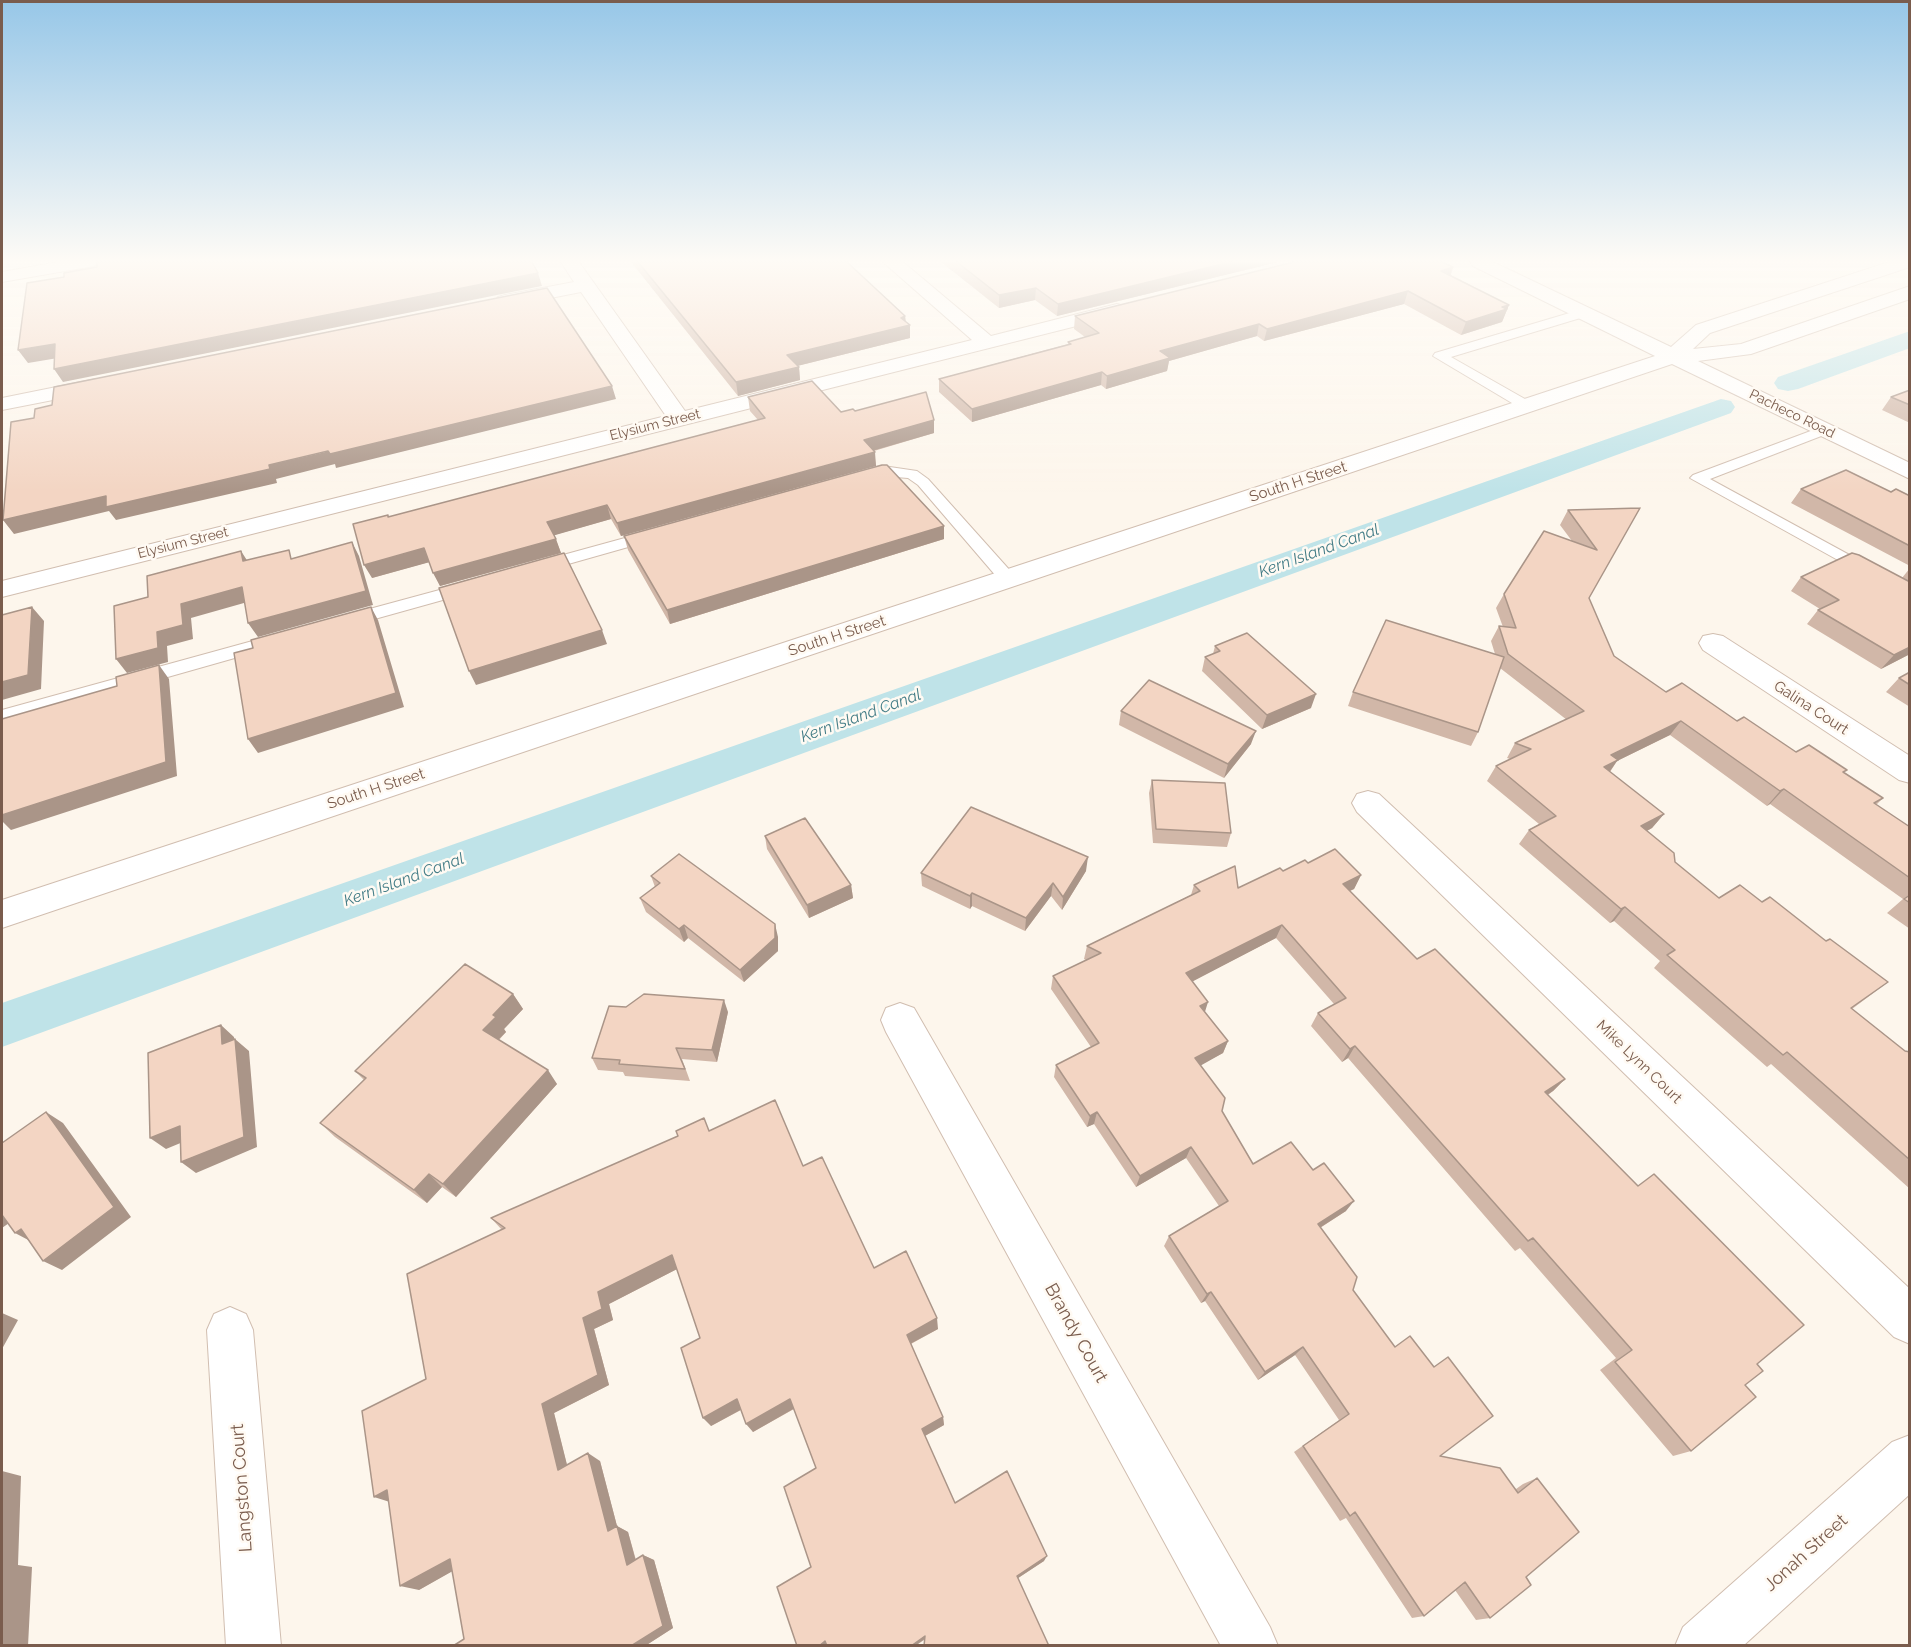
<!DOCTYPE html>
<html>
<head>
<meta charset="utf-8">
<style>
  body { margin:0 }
  #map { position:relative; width:1911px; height:1647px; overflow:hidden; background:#fdf6ec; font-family:Raleway,sans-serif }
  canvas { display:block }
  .frame { position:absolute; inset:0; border:3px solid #7a5c4d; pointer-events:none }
</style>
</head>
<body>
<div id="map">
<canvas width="1911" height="1647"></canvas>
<div class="frame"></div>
</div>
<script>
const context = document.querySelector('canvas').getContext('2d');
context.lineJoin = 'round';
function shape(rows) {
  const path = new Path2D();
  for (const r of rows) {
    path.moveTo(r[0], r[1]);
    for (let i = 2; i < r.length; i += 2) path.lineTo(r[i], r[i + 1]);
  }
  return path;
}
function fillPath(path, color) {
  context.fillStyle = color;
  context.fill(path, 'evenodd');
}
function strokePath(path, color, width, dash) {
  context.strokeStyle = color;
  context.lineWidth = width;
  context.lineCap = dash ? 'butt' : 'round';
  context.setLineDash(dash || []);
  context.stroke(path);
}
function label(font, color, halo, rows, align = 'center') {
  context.font = font + ' Raleway,sans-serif';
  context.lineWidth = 5;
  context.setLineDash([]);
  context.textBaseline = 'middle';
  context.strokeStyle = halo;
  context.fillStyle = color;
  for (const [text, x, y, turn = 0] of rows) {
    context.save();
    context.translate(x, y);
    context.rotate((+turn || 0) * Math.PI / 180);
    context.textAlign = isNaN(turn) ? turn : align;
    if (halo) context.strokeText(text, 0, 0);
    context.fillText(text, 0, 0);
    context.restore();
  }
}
fillPath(shape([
  [1910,331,1910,348,1798,389,1788,391,1778,389,1774,383,1778,377,1910,331],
  [1721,399,1731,401,1735,407,1731,413,2,1047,2,1003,1721,399]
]), '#bfe3e8');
const service = shape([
  [1583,309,1589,313,1587,316,1451,357,1532,403,1534,406,1532,409,1522,409,1433,356,1435,353,1583,309],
  [1824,426,1831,430,1829,433,1710,479,1910,588,1910,600,1690,478,1693,475,1824,426],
  [883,466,917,471,928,479,1014,575,1016,579,1014,583,1002,583,918,485,908,478,884,476,866,481,858,476,861,473,883,466],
  [654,530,662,535,660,538,540,572,532,567,534,563,654,530],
  [469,582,475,583,477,587,475,591,346,627,340,625,337,621,340,617,469,582],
  [278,634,284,636,287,640,284,644,2,724,2,710,278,634]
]);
const minor = shape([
  [58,262,97,262,94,266,88,267,2,282,2,272,58,262],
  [561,262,579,262,685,411,972,340,883,262,903,262,991,336,1117,304,1124,306,1127,310,1124,314,2,597,2,581,666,416,581,292,505,307,498,305,495,301,498,297,505,295,574,282,561,262],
  [96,379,104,380,107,385,104,390,2,410,2,398,96,379],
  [1713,634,1723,636,1910,756,1910,783,1899,780,1703,650,1699,643,1703,636,1713,634],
  [1368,791,1379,794,1910,1289,1910,1344,1894,1337,1357,812,1352,803,1357,794,1368,791],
  [900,1003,914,1008,1270,1627,1278,1646,1221,1646,886,1032,881,1020,886,1008,900,1003],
  [230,1307,246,1314,253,1330,281,1646,226,1646,207,1330,214,1314,230,1307],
  [1910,1435,1910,1494,1743,1646,1675,1646,1683,1627,1892,1442,1910,1435]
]);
const tertiary = shape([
  [1470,262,1493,262,1671,347,1696,325,1889,262,1910,262,1910,267,1710,333,1693,349,1741,344,1910,286,1910,299,1751,354,1698,361,1910,463,1910,479,1672,364,2,928,2,900,1655,356,1473,266,1470,262]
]);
strokePath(service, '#d1beb0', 2);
strokePath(minor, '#d1beb0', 2);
strokePath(tertiary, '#d1beb0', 2);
fillPath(service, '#fff');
fillPath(minor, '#fff');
fillPath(tertiary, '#fff');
fillPath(shape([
  [631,262,847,262,905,316,906,322,910,338,797,366,799,367,800,380,738,396],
  [941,262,1278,262,1057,316,1035,300,999,308],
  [1453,267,1451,275,1509,305,1502,322,1461,335,1404,304,1264,341,1257,336,1169,361,1167,371,1106,389,1101,385,972,422,939,392,939,379,1068,344,1068,342,1085,337,1074,329,1075,316],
  [1910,390,1910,423,1882,410,1891,397],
  [748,397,841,412,855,411,934,420,934,433,874,451,876,466,621,536,611,519,554,535,561,553,440,586,429,562,372,578,389,517,758,420,750,411],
  [1801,489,1891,492,1910,496,1910,566,1791,503],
  [1640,508,1589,598,1614,656,1666,692,1737,721,1796,752,1844,773,1883,798,1876,805,1910,827,1910,929,1887,913,1903,899,1770,804,1767,806,1670,735,1617,761,1610,772,1664,814,1652,828,1647,831,1675,862,1719,898,1762,902,1826,941,1888,982,1852,1009,1905,1051,1910,1052,1910,1189,1771,1064,1767,1067,1654,968,1660,961,1614,921,1610,923,1519,844,1529,830,1539,824,1487,781,1496,766,1510,759,1507,758,1515,743,1567,720,1500,668,1478,732,1471,746,1348,706,1353,692,1495,654,1491,641,1499,626,1503,627,1496,608,1504,594,1572,541,1560,525,1568,510],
  [944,526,944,539,670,624,628,550,624,536],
  [1910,568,1910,654,1881,669,1807,624,1818,610,1820,609,1791,591,1801,577,1902,578],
  [1215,646,1311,708,1262,729,1202,671,1205,657,1213,654],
  [1910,672,1910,707,1886,692,1899,678],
  [1121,711,1251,744,1224,778,1119,725],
  [1152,780,1231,833,1227,847,1153,843,1149,793],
  [765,836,851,885,853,898,809,918,767,849],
  [1308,863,1361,875,1354,889,1350,891,1417,959,1565,1079,1553,1091,1548,1095,1757,1364,1745,1385,1691,1451,1673,1456,1600,1370,1616,1358,1520,1248,1515,1251,1348,1058,1342,1062,1311,1026,1318,1013,1334,1004,1276,938,1192,981,1205,1012,1228,1041,1223,1053,1200,1065,1222,1111,1253,1164,1313,1170,1346,1211,1320,1228,1440,1456,1516,1489,1523,1484,1537,1478,1526,1577,1490,1618,1476,1620,1455,1590,1424,1616,1412,1618,1346,1518,1340,1521,1294,1452,1339,1420,1295,1355,1258,1380,1205,1301,1201,1303,1164,1246,1169,1236,1219,1206,1186,1158,1136,1187,1094,1124,1087,1127,1054,1077,1056,1065,1091,1047,1051,989,1053,976,1086,960,1084,959,1087,946,1191,895,1194,885,1238,888,1283,871],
  [1086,871,1062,910,1051,896,1025,931,972,906,970,909,922,886,921,873],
  [651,876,778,937,778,951,744,982,688,938,684,942,646,912,640,898,655,887],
  [513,994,523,1009,504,1029,506,1032,499,1040,557,1084,456,1197,442,1187,427,1203,335,1137,320,1123,364,1080,355,1071],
  [728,1012,717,1062,682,1059,690,1081,625,1076,623,1072,598,1070,592,1058],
  [710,1130,803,1166,874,1268,938,1329,911,1344,943,1417,944,1425,925,1436,955,1503,1044,1561,915,1646,827,1646,811,1567,816,1468,794,1409,753,1432,741,1410,711,1426,700,1338,677,1269,609,1304,613,1320,594,1329,609,1385,554,1413,567,1465,600,1461,617,1526,628,1532,636,1560,643,1555,654,1560,673,1628,645,1646,453,1646,464,1639,452,1571,419,1590,502,1230,491,1218]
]), '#d1b7a8');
fillPath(shape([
  [1231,262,1278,262,1057,316,1058,304],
  [1453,267,1449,280,1441,271],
  [538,273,542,286,63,382,54,369],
  [1036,288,1035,300,999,308,999,295],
  [1408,291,1404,304,1264,341,1267,329],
  [1509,305,1502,322,1461,335,1466,322],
  [905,316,906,326,910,325,910,338,789,368,787,355],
  [1259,324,1257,336,1169,361,1167,371,1106,389,1107,376,1160,351],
  [55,344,64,357,28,363,18,350],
  [799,367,800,380,738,396,736,382],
  [1102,372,1101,385,972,422,972,409],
  [612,386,616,399,336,468,335,464,276,479,277,483,116,520,109,511,14,534,3,520,106,496,269,465],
  [934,420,934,433,865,453,864,440],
  [875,452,876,466,621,536,617,523],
  [607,505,611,519,552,536,547,522],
  [944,526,944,539,670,624,667,610],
  [556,539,561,553,440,586,433,573],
  [352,542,359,556,373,605,258,637,248,623],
  [424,548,430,562,372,578,364,565],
  [241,551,250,565,243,561],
  [242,587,251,601,191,618,193,639,167,646,168,662,127,673,116,659,157,632,181,604],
  [32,607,44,621,41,689,2,700,2,682],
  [371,607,378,620,404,707,258,753,248,739],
  [602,630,607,644,476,685,469,671],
  [1910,647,1910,654,1881,669,1894,655],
  [159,665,169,679,177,776,11,830,2,821,2,815],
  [1316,694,1311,708,1262,729,1267,715],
  [1681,721,1670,735,1617,761,1608,774,1594,782,1611,755],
  [1256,731,1251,744,1224,778,1228,764],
  [1784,789,1770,804,1767,806,1780,791],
  [1664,814,1652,828,1630,840,1641,826],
  [1088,857,1086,871,1062,910,1063,897],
  [1361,875,1354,889,1336,897,1343,884],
  [1053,883,1051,896,1025,931,1026,918],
  [851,885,853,898,809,918,807,905],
  [972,893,972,906,970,909,970,896],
  [1625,907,1614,921,1610,923,1621,909],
  [775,924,778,937,778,951,744,982,740,970],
  [684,925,688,938,684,942,679,929],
  [1282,925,1276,938,1182,987,1186,973],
  [513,994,523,1009,504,1029,506,1032,493,1045,483,1030,493,1015],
  [724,1000,728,1012,717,1062,712,1050],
  [1208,1002,1204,1015,1200,1006],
  [221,1025,234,1037,236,1056,222,1044],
  [235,1039,249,1051,257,1147,196,1173,181,1162],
  [1228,1041,1223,1053,1191,1071,1195,1058],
  [1355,1046,1348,1058,1342,1062,1350,1049],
  [548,1070,557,1084,456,1197,443,1184],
  [1565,1079,1553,1091,1533,1104,1545,1092],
  [46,1112,63,1123,131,1217,62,1270,43,1261],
  [1097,1112,1094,1124,1087,1127,1090,1116],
  [180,1126,195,1137,166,1149,150,1138],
  [1191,1147,1186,1158,1136,1187,1140,1176],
  [429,1174,442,1187,427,1203,414,1190],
  [1354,1201,1346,1211,1310,1234,1318,1224],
  [2,1210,16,1218,2,1228],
  [21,1229,34,1243,15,1233],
  [672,1255,681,1267,609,1304,613,1320,594,1329,609,1385,554,1413,570,1477,558,1470,542,1404,583,1318,598,1292],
  [1211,1292,1205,1301,1201,1303,1207,1294],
  [2,1313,18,1320,2,1349],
  [937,1318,938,1329,908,1345,907,1335],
  [1303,1347,1295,1355,1258,1380,1265,1372],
  [737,1399,744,1408,711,1426,703,1418],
  [790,1399,795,1408,753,1432,746,1424],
  [943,1417,944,1425,923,1437,922,1429],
  [588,1453,600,1461,617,1526,628,1532,638,1569,627,1565,608,1531],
  [2,1471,21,1476,18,1565,32,1567,28,1646,2,1646],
  [387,1490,393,1503,374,1497],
  [643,1555,654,1560,673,1628,645,1646,631,1646],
  [1047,1556,1044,1561,1015,1580,1017,1576],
  [450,1559,467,1563,419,1590,400,1586],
  [925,1636,926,1638,915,1646,911,1646],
  [825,1641,830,1643,826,1646,819,1646]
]), '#aa9588');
const building = shape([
  [97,262,532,262,538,273,54,369,55,344,18,350,27,283,64,277,64,273,97,267,97,262],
  [638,262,847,262,905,316,901,318,910,325,787,355,799,367,736,382,638,262],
  [957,262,1231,262,1058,304,1036,288,999,295,957,262],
  [1294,262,1442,262,1453,267,1441,271,1509,305,1502,307,1507,309,1466,322,1408,291,1267,329,1259,324,1160,351,1170,358,1107,376,1102,372,972,409,939,379,1071,344,1068,342,1099,333,1075,316,1294,262],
  [547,288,612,386,330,454,328,451,269,465,270,469,106,507,106,496,3,520,11,422,34,418,35,409,52,405,54,387,547,288],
  [812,381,841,412,853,409,855,411,926,392,934,420,864,440,875,452,617,523,607,505,547,522,556,539,433,573,424,548,364,565,353,524,388,515,388,517,765,418,748,397,812,381],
  [1910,390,1910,405,1891,397,1910,390],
  [882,465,887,465,944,526,667,610,624,536,882,465],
  [1846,470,1891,492,1896,489,1910,496,1910,546,1801,489,1846,470],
  [1640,508,1589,598,1614,656,1666,692,1682,683,1737,721,1744,717,1796,752,1809,745,1847,770,1843,772,1883,798,1874,803,1910,827,1910,878,1784,789,1780,791,1681,721,1611,755,1618,760,1604,767,1664,814,1641,826,1674,853,1675,862,1719,898,1740,885,1762,902,1770,897,1826,941,1830,939,1888,982,1851,1008,1905,1051,1910,1052,1910,1160,1787,1052,1783,1055,1667,955,1675,950,1625,907,1621,909,1529,830,1556,816,1496,766,1531,749,1515,743,1584,711,1508,654,1499,626,1516,628,1504,594,1544,531,1597,550,1568,510,1640,508],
  [352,542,366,591,248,623,242,587,181,604,183,625,157,632,158,648,116,659,114,606,148,597,147,576,241,551,243,561,289,550,291,559,352,542],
  [564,553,602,630,469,671,439,588,564,553],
  [1852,553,1859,555,1910,582,1910,647,1894,655,1818,610,1839,600,1801,577,1852,553],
  [32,607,28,675,2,682,2,615,32,607],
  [371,607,396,693,248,739,234,653,253,648,251,640,371,607],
  [1386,620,1504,657,1478,732,1353,692,1386,620],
  [1247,633,1316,694,1267,715,1205,657,1220,651,1215,646,1247,633],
  [159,665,166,762,2,815,2,719,117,686,116,677,159,665],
  [1910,672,1910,685,1899,678,1910,672],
  [1149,680,1256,731,1228,764,1121,711,1149,680],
  [1152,780,1225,783,1231,833,1156,829,1152,780],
  [971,807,1088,857,1063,897,1053,883,1026,918,972,893,970,896,921,873,971,807],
  [805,818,851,885,807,905,765,836,805,818],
  [1335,849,1361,875,1343,884,1417,959,1435,949,1565,1079,1545,1092,1638,1186,1654,1174,1804,1325,1757,1364,1763,1371,1745,1385,1756,1397,1691,1451,1615,1362,1632,1350,1533,1238,1528,1241,1355,1046,1350,1049,1318,1013,1346,998,1282,925,1186,973,1208,1002,1200,1006,1228,1041,1195,1058,1225,1098,1222,1111,1253,1164,1291,1142,1313,1170,1324,1163,1354,1201,1318,1224,1357,1277,1353,1290,1395,1347,1410,1336,1434,1367,1448,1357,1493,1416,1440,1456,1500,1468,1518,1493,1537,1478,1579,1532,1526,1577,1531,1585,1490,1618,1465,1582,1424,1616,1355,1512,1350,1516,1303,1446,1349,1414,1303,1347,1265,1372,1211,1292,1207,1294,1169,1236,1228,1201,1191,1147,1140,1176,1097,1112,1090,1116,1056,1065,1099,1043,1053,976,1101,953,1087,946,1200,891,1194,885,1235,866,1238,888,1280,868,1283,871,1305,860,1308,863,1335,849],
  [679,854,775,924,775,938,740,970,684,925,679,929,640,898,660,883,651,876,679,854],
  [1910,895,1910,903,1904,899,1910,895],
  [465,964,513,994,493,1015,496,1017,483,1030,548,1070,443,1184,429,1174,414,1190,320,1123,366,1078,355,1071,465,964],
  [644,994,724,1000,712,1050,676,1048,685,1069,619,1064,620,1060,592,1058,609,1006,626,1007,644,994],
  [221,1025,222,1044,235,1039,244,1137,181,1162,180,1126,150,1138,148,1053,221,1025],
  [775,1100,803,1166,822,1157,874,1268,906,1251,937,1318,907,1335,943,1417,922,1429,955,1503,1007,1471,1047,1556,1017,1576,1049,1646,924,1646,925,1636,911,1646,827,1646,825,1641,819,1646,797,1646,777,1587,811,1567,784,1487,816,1468,790,1399,746,1424,737,1399,703,1418,681,1348,700,1338,672,1255,598,1292,602,1309,583,1318,598,1375,542,1404,558,1470,588,1453,608,1531,617,1526,627,1565,643,1555,663,1626,631,1646,453,1646,464,1639,450,1559,400,1586,387,1490,374,1497,362,1411,426,1379,407,1274,505,1228,491,1218,678,1136,676,1131,704,1118,709,1131,775,1100],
  [46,1112,114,1207,43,1261,21,1229,15,1233,2,1215,2,1143,46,1112]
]);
fillPath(building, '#f3d5c3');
strokePath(building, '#aa9588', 1.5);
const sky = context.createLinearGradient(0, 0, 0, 492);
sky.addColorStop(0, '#97c7e8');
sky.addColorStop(0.53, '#fefbf6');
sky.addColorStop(1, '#fefbf600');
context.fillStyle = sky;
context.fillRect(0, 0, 1911, 492);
label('14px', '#7a5c4d', '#fffaf3', [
  ["Pacheco Road",1792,414,26],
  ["Elysium Street",655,425,-14],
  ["Elysium Street",183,543,-14]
]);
label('15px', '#7a5c4d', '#fffaf3', [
  ["South H Street",1298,482,-18],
  ["South H Street",837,636,-18],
  ["Galina Court",1811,708,33],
  ["South H Street",376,789,-18],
  ["Mike Lynn Court",1639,1062,44]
]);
label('italic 16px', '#437c86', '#fffaf3', [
  ["Kern Island Canal",1319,551,-20],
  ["Kern Island Canal",861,716,-20],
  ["Kern Island Canal",404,880,-20]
]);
label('18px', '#7a5c4d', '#fffaf3', [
  ["Brandy Court",1076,1333,61],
  ["Langston Court",242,1488,-94],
  ["Jonah Street",1806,1553,-42]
]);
</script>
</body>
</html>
